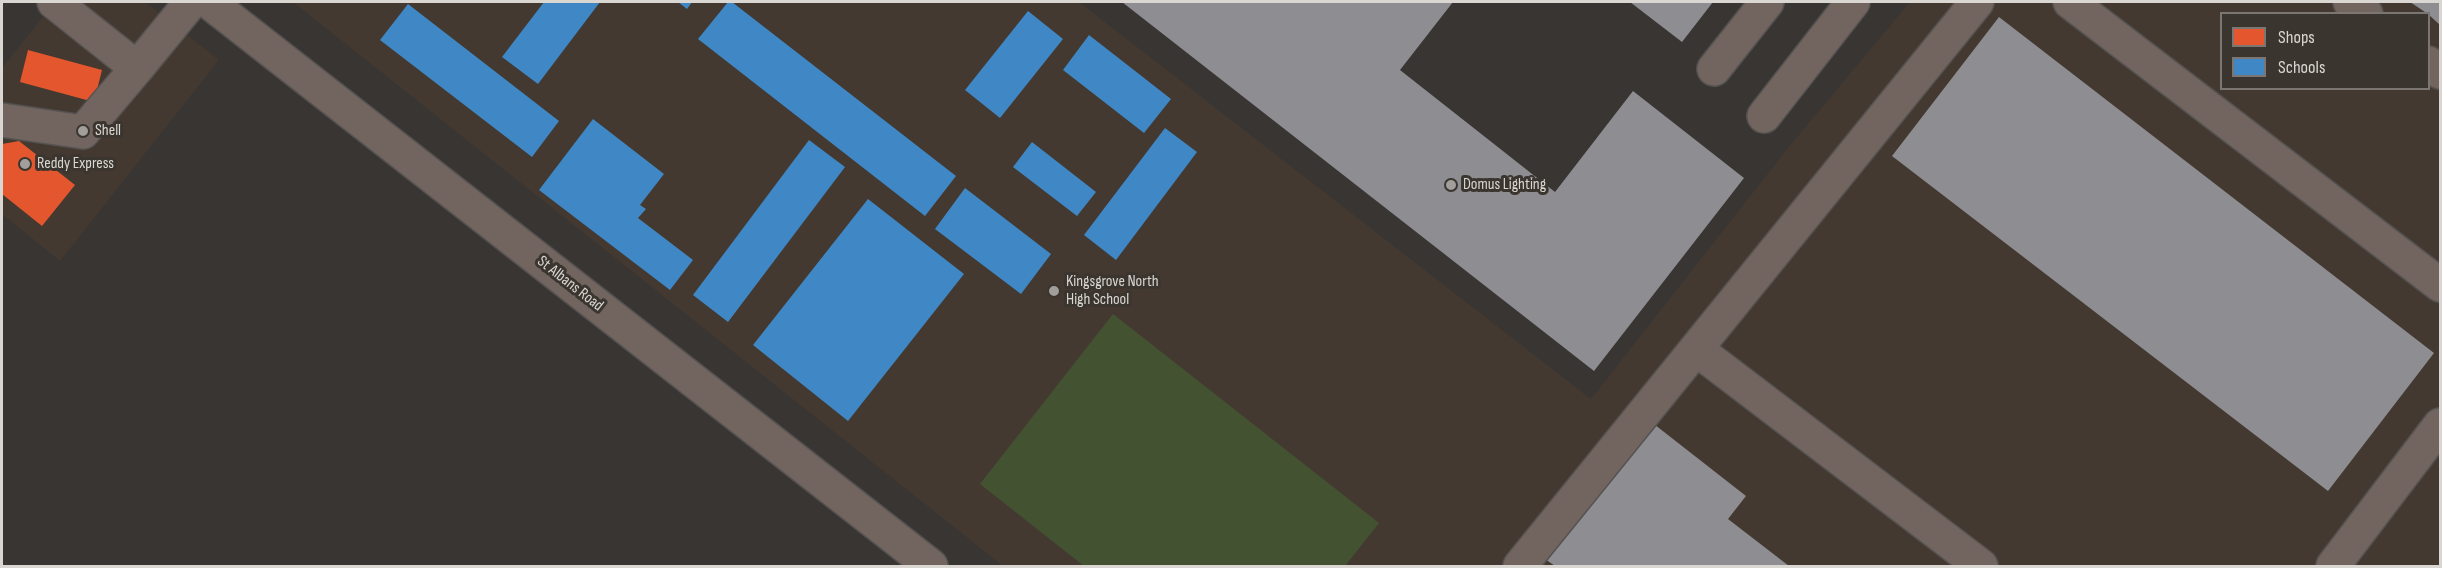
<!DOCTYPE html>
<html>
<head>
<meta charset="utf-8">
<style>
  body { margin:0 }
  #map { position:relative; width:2442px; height:568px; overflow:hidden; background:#383533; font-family:"Sofia Sans Condensed",sans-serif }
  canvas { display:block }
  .frame { position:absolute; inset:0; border:3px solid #dad7d3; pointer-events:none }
  .legend { position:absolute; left:2220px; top:12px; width:210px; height:78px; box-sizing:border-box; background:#3b3530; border:2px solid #7b7671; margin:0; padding:8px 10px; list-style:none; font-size:18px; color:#dad7d3 }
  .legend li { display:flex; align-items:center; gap:12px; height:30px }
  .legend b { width:30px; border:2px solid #7b7671 }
</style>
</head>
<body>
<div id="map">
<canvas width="2442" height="568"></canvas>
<div class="frame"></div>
<ul class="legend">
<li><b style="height:16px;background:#e4572e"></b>Shops</li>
<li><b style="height:16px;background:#3f88c5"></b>Schools</li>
</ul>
</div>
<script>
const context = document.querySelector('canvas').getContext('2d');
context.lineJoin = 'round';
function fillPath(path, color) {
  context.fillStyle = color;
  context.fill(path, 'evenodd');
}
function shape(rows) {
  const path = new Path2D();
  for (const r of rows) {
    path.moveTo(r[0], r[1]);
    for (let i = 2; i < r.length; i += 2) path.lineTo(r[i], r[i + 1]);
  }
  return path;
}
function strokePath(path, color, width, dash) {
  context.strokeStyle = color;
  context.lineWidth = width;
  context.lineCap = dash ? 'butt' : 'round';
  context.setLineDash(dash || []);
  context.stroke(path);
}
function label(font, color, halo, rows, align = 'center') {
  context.font = font + ' "Sofia Sans Condensed",sans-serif';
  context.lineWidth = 6;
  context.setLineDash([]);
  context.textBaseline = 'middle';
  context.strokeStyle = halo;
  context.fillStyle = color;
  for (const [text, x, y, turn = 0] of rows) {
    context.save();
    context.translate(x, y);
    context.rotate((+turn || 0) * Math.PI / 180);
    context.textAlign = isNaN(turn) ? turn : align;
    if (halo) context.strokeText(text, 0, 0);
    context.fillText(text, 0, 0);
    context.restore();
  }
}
fillPath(shape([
  [55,2,145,2,219,60,60,261,2,214,2,68],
  [293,2,1079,2,1591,399,1788,148,1910,2,2440,2,2440,566,1003,566],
  [2222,14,2428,14,2428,88,2222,88]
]), '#433930');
fillPath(shape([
  [1113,314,1379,523,1345,566,1084,566,980,484]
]), '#435332');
fillPath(shape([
  [28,50,102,70,94,102,20,82],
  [19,141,75,185,42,226,2,194,2,144]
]), '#e4572e');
fillPath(shape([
  [544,2,600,2,538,84,502,57],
  [678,2,692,2,687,9],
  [728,2,732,2,956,176,925,216,698,39],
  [408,4,559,121,532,157,380,40],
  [1028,11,1063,39,1000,118,965,90],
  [1089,35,1171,99,1144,133,1063,70],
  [593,119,664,174,640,205,646,209,638,218,693,260,670,290,539,190],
  [1165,128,1197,152,1116,260,1084,235],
  [809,140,845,167,728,322,693,295],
  [1032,142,1096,192,1077,216,1013,167],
  [965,188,1051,254,1021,294,935,229],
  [868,199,964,274,848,421,753,345]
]), '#3f88c5');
fillPath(shape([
  [1122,2,1453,2,1400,70,1555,192,1633,91,1744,178,1594,371],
  [1630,2,1713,2,1682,42],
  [2410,2,2440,2,2440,25,2428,14],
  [1999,17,2434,353,2328,491,1892,156],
  [1650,421,1746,496,1728,519,1789,566,1555,566,1545,559]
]), '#8d8d92');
const minor = shape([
  [54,2,137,68,191,2],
  [209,2,931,566],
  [2070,2,2440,285],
  [2350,2,2366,14],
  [2428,63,2440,72],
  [1714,69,1767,2],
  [1764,116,1853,2],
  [2,120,83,132,137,68],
  [1696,349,1981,566],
  [1520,566,1977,2],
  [2333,566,2440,425]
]);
strokePath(minor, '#545251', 36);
strokePath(minor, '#72645e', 33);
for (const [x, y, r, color] of [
  [83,131,6,"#a19e9b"],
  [25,164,6,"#a19e9b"],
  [1451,185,6,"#a19e9b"],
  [1054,291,6,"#a19e9b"]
]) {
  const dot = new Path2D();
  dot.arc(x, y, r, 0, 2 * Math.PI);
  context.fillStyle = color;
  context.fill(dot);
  strokePath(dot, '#3b3530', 2);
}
label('16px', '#dad7d3', '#3b3530', [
  ["Shell",95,131],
  ["Reddy Express",37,164],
  ["Domus Lighting",1463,185],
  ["Kingsgrove North",1066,282],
  ["High School",1066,300]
], 'left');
label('16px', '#dad7d3', '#3b3530', [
  ["St Albans Road",570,284,38]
]);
</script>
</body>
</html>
